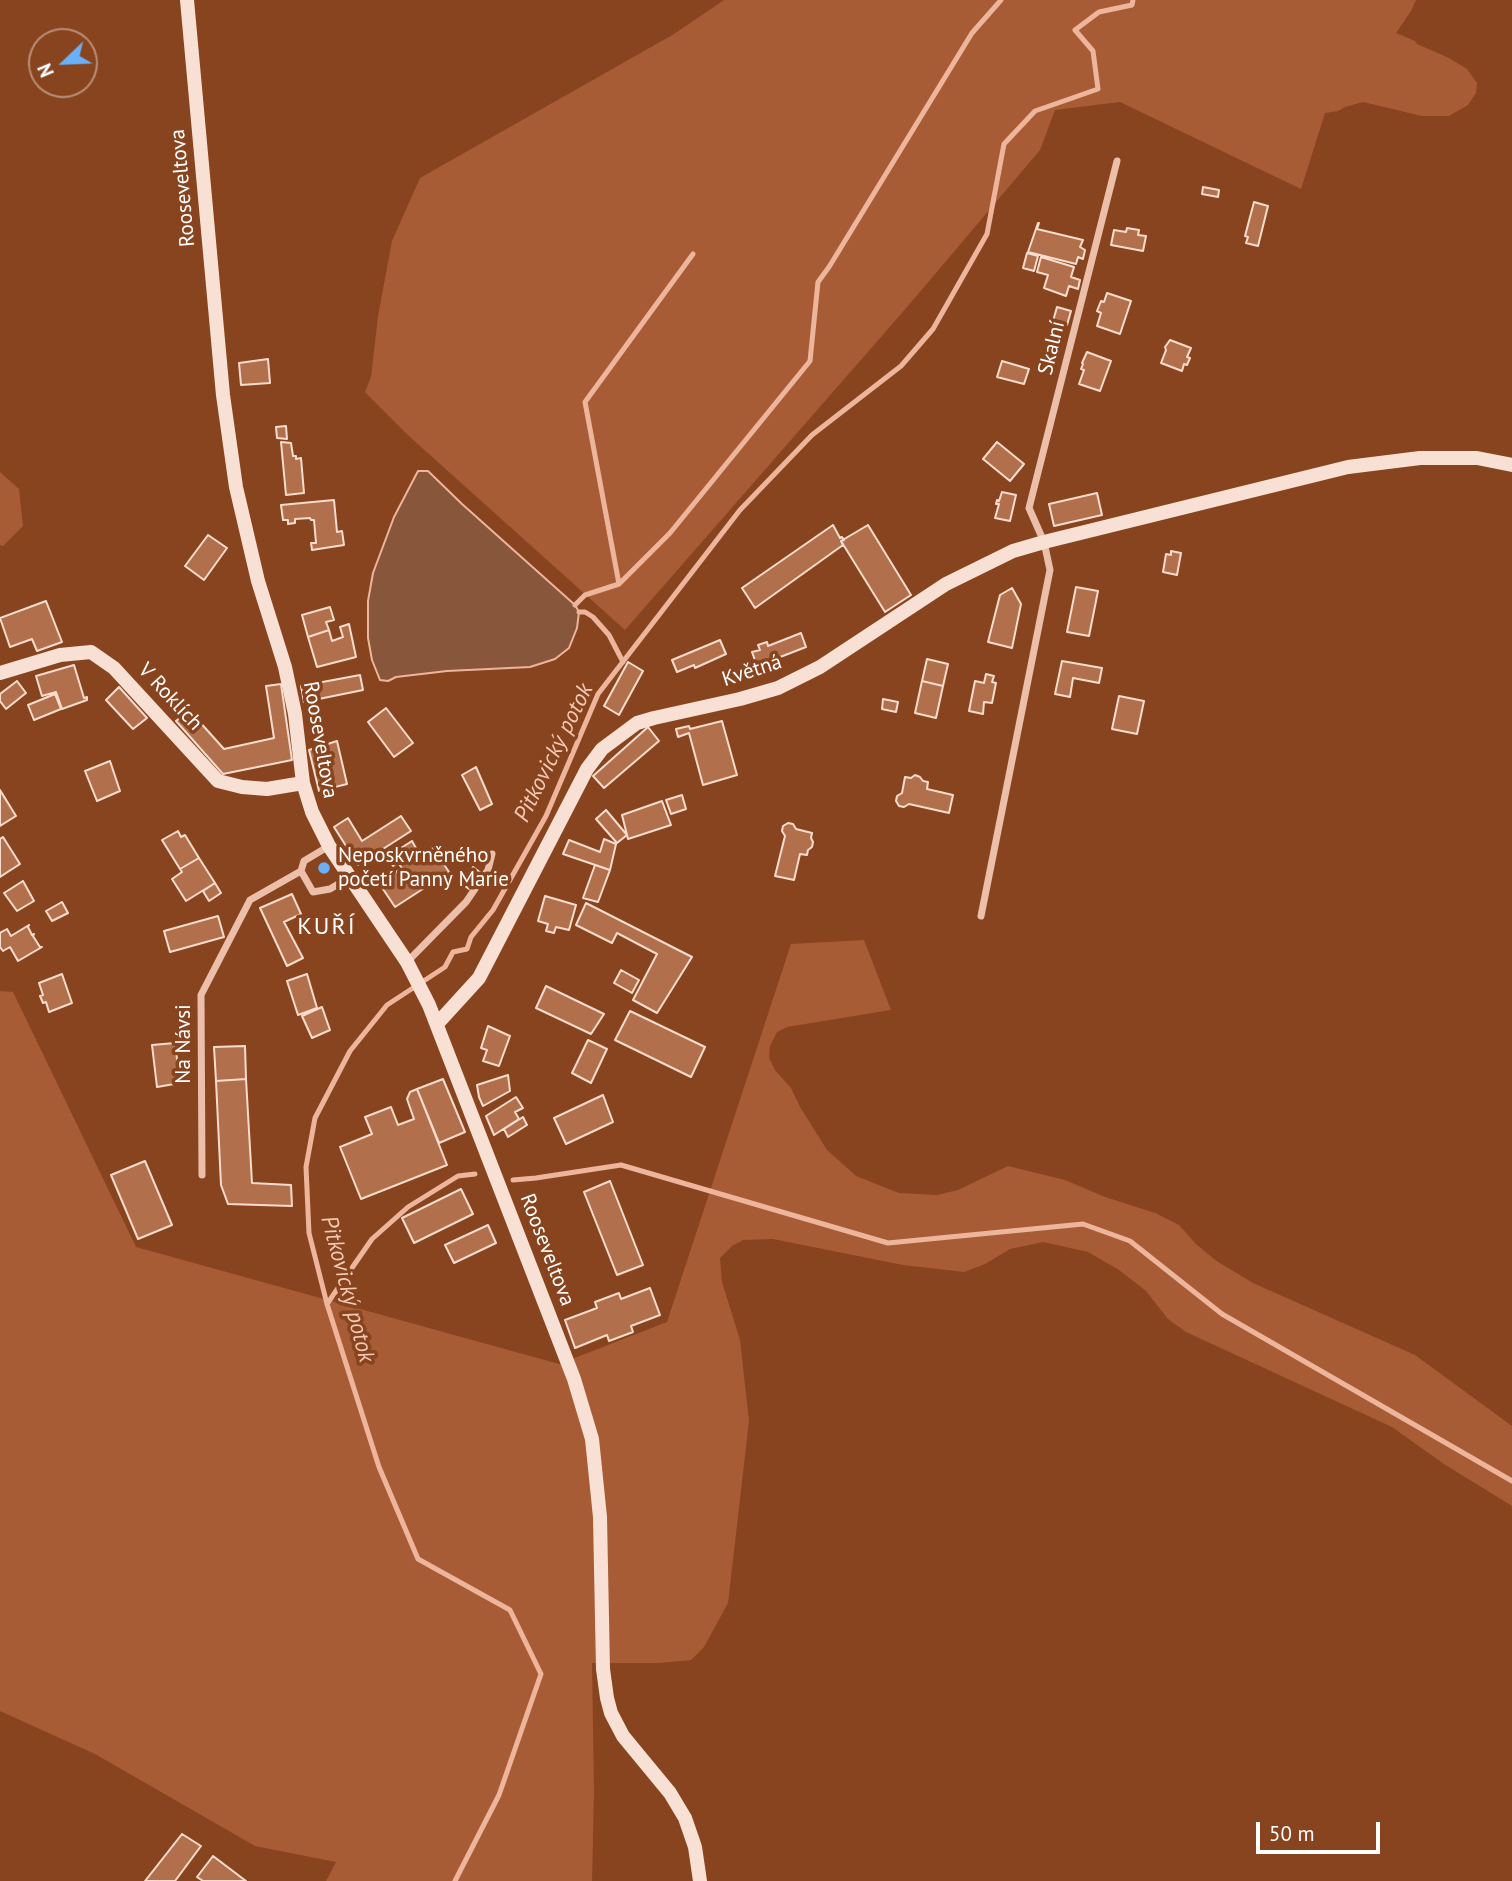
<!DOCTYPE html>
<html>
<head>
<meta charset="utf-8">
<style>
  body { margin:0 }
  #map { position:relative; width:1512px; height:1881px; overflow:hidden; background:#88441e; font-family:"PT Sans",sans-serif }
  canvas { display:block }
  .north { position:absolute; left:28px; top:28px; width:70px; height:70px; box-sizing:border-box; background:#88441e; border:2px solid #b88f78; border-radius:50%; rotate:247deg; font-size:19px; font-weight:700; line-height:28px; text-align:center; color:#fff }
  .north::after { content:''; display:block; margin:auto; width:24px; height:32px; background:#68b1fa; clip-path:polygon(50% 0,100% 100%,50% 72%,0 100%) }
  .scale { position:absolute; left:1256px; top:1822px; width:124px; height:32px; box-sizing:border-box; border:4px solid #fff; border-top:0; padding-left:9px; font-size:21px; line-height:24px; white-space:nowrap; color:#fff; -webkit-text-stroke:5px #88441e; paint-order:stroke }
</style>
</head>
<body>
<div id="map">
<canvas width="1512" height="1881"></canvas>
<div class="north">N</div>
<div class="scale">50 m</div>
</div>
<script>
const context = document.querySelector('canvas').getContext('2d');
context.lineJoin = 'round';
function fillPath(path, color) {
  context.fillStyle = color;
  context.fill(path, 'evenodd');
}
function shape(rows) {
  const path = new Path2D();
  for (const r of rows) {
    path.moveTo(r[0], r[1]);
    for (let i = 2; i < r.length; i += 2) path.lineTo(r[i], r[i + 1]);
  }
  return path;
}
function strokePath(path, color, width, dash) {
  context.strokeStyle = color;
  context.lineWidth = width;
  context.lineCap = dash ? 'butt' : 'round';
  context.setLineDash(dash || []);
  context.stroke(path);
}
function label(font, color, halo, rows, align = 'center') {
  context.font = font + ' "PT Sans",sans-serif';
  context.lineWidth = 7;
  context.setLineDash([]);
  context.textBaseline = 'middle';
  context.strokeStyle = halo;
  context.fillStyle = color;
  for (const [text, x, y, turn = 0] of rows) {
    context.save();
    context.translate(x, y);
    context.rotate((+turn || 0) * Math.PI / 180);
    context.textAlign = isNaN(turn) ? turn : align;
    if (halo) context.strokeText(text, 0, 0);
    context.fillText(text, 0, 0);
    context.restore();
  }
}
fillPath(shape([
  [724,0,1416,0,1411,11,1396,33,1415,41,1417,44,1449,58,1467,69,1477,83,1476,93,1468,105,1449,116,1422,116,1363,102,1345,107,1338,111,1325,113,1301,189,1120,102,1055,110,1040,150,908,306,625,630,410,437,365,392,371,377,378,316,392,241,420,178,674,34],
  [0,472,19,489,23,526,3,546,0,545],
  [864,940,891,1010,787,1027,777,1032,770,1046,769,1058,775,1070,791,1088,800,1107,827,1150,856,1176,899,1193,937,1195,958,1190,1008,1166,1065,1180,1105,1197,1155,1213,1179,1225,1196,1244,1215,1260,1253,1283,1415,1355,1512,1426,1512,1506,1444,1464,1392,1427,1186,1332,1168,1319,1146,1291,1119,1270,1088,1252,1043,1242,1010,1249,985,1264,964,1272,903,1265,773,1239,743,1240,732,1246,720,1258,722,1282,740,1340,749,1421,728,1603,704,1647,691,1660,659,1663,592,1663,594,1792,592,1881,326,1881,336,1862,255,1846,95,1754,0,1711,0,991,13,992,136,1247,559,1364,667,1322,791,944]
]), '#a85c35');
const water = shape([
  [418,471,428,471,462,504,575,605,579,612,577,628,569,648,555,659,530,667,447,671,396,677,388,681,380,680,372,660,368,638,368,601,373,573,394,517,418,471]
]);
fillPath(water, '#88563a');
strokePath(water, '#edb69c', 2);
strokePath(shape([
  [619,584,585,402,693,254],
  [575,605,585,595,619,584,670,533,810,361,818,282,829,267,972,33,1001,0],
  [579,612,585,612,593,617,609,635,623,662],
  [513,1180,536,1178,621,1165,888,1243,1083,1224,1130,1241,1222,1314,1512,1481],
  [327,1304,372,1239,408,1207,458,1176,475,1174],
  [455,1881,499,1795,541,1674,510,1610,418,1559,379,1467,327,1304,309,1233,306,1167,315,1118,350,1051,387,1005,445,967,453,952,467,949,471,937,493,910,546,816,598,694,740,510,812,435,901,366,933,329,987,234,1004,144,1035,111,1098,89,1093,51,1075,30,1099,12,1132,5,1133,0]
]), '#edb69c', 5);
const building = shape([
  [1203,187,1219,190,1218,197,1202,194,1203,187],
  [1254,202,1268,206,1258,246,1246,243,1248,237,1245,236,1254,202],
  [1038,223,1039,223,1037,229,1083,240,1080,247,1085,250,1083,259,1078,257,1076,264,1028,252,1038,223],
  [1127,228,1139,230,1138,235,1146,236,1143,251,1111,245,1114,230,1126,232,1127,228],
  [1027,253,1038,256,1034,271,1023,268,1027,253],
  [1041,257,1074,267,1071,277,1080,280,1078,289,1069,286,1066,296,1044,288,1048,275,1037,272,1041,257],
  [1107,293,1131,301,1120,334,1097,326,1101,313,1097,311,1101,301,1104,302,1107,293],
  [1057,307,1071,311,1067,325,1053,321,1057,307],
  [1170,340,1191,348,1187,357,1190,358,1187,365,1184,364,1182,371,1161,363,1166,350,1165,347,1170,340],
  [1087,352,1111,361,1100,391,1079,384,1084,370,1081,369,1083,364,1082,363,1087,352],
  [268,359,270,383,241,385,239,363,268,359],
  [1002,361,1029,369,1024,384,997,377,1002,361],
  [286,426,287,439,277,438,276,427,286,426],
  [281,442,291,443,293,456,296,456,296,459,301,458,304,493,286,495,281,442],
  [997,442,1024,464,1010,481,983,459,997,442],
  [1002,492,1016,495,1010,521,995,518,999,504,996,504,997,500,999,501,1002,492],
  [1097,493,1102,515,1054,526,1049,504,1097,493],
  [334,500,337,532,342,531,344,545,312,550,311,543,316,543,314,520,311,520,310,518,295,519,295,523,288,524,288,520,283,520,281,505,334,500],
  [833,525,840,538,842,537,844,540,841,541,843,545,755,608,742,588,833,525],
  [868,525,911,595,885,612,841,541,868,525],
  [208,535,227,548,204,580,185,566,208,535],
  [1171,551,1181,553,1177,575,1163,572,1166,554,1171,555,1171,551],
  [1076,587,1098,591,1089,636,1067,632,1076,587],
  [1012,588,1021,604,1012,648,988,642,1000,595,1012,588],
  [46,601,62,642,37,651,32,639,10,647,0,618,46,601],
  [330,607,334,620,326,622,329,630,308,637,302,615,330,607],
  [349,624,356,657,317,667,308,637,329,630,332,641,343,637,340,627,349,624],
  [801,633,806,647,757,666,752,652,760,650,758,645,767,642,768,646,801,633],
  [720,640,726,654,695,668,694,665,677,672,672,660,720,640],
  [927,659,948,664,943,686,922,681,927,659],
  [1062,661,1102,668,1099,683,1073,678,1070,697,1055,694,1062,661],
  [628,662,643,671,619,715,604,706,628,662],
  [74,665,84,698,87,697,87,700,62,709,56,692,42,696,36,676,74,665],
  [986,674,994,676,992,682,996,683,992,703,984,702,983,714,969,711,975,681,984,683,986,674],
  [360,675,363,690,304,702,301,686,360,675],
  [17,681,26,693,6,709,0,701,0,694,17,681],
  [922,681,943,686,936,718,915,713,922,681],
  [281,684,292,760,223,774,176,721,189,710,224,749,274,738,266,686,281,684],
  [119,687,147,718,133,729,106,700,119,687],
  [55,694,61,709,34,720,28,705,55,694],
  [1119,696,1144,701,1137,734,1112,729,1119,696],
  [883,699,898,702,896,712,882,709,883,699],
  [386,708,413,743,394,757,368,722,386,708],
  [722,721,737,775,703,785,689,733,678,737,676,729,689,726,690,729,722,721],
  [648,727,659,741,604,788,593,776,648,727],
  [337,741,347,784,319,791,309,750,337,741],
  [110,761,120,791,97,801,85,771,110,761],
  [476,767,492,804,480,810,462,775,476,767],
  [915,775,920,777,923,781,928,782,927,789,953,795,949,813,909,804,904,807,899,806,896,801,897,796,902,793,905,777,911,778,915,775],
  [0,790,16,816,0,826,0,790],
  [682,795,686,809,671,814,666,800,682,795],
  [662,801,671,825,628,839,622,815,662,801],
  [606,810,627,835,617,843,596,819,606,810],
  [401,816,411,831,358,865,334,827,348,818,362,841,401,816],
  [788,823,793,824,796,829,812,833,811,838,813,842,812,847,808,850,807,855,800,854,794,880,775,876,785,836,782,831,783,826,788,823],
  [178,831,181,837,185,835,199,858,180,869,162,840,178,831],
  [3,837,20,864,0,877,0,839,3,837],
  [604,839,616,844,610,870,563,854,569,840,600,852,604,839],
  [412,841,417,850,410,854,414,860,433,848,449,872,395,907,379,883,402,868,398,863,393,866,387,857,412,841],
  [199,858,215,883,186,901,172,879,182,872,180,869,199,858],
  [595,865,610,870,598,902,583,898,595,865],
  [473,867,481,873,469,889,462,884,473,867],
  [23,881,34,901,17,911,4,893,23,881],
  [215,883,221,893,209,901,203,891,215,883],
  [292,894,301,914,284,922,303,958,287,966,260,908,292,894],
  [545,896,576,905,569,930,556,927,554,933,546,931,548,924,538,921,545,896],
  [62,902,68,913,52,921,46,911,62,902],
  [586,903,692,957,657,1013,633,1000,657,954,617,933,612,943,576,925,586,903],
  [218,916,224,937,170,952,164,931,218,916],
  [29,925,28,927,32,935,34,934,33,936,40,947,42,947,18,961,10,947,3,951,0,947,0,933,7,929,11,936,29,925],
  [621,970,639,980,632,993,614,983,621,970],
  [62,974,72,1003,49,1012,46,1002,43,1003,40,996,43,995,39,983,62,974],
  [307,974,317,1008,298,1015,287,981,307,974],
  [546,986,604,1014,591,1034,536,1008,546,986],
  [322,1007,330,1030,312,1038,302,1016,322,1007],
  [630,1011,705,1047,691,1077,615,1040,630,1011],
  [488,1026,510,1036,499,1066,483,1061,487,1050,481,1048,488,1026],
  [588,1040,607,1049,591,1083,572,1073,588,1040],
  [175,1043,180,1083,157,1087,152,1045,175,1043],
  [245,1046,246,1079,216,1081,214,1047,245,1046],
  [508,1075,510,1091,483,1106,479,1097,477,1085,508,1075],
  [246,1079,252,1183,291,1185,292,1206,228,1204,221,1185,216,1081,246,1079],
  [443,1079,465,1132,439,1143,417,1089,443,1079],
  [417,1089,447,1165,361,1199,340,1147,372,1134,365,1117,391,1107,398,1125,414,1119,407,1099,410,1092,417,1089],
  [603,1095,613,1122,566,1144,554,1118,603,1095],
  [516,1097,523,1108,515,1112,519,1119,494,1135,486,1116,516,1097],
  [523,1117,527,1125,508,1137,504,1129,523,1117],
  [145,1161,172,1225,138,1239,111,1175,145,1161],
  [610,1181,643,1265,617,1275,584,1192,610,1181],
  [461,1189,473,1214,414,1243,402,1218,461,1189],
  [488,1225,496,1243,454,1263,445,1245,488,1225],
  [650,1288,660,1315,631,1326,633,1332,609,1341,607,1335,575,1348,565,1320,597,1308,595,1302,619,1293,621,1299,650,1288],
  [182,1834,201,1846,175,1881,145,1881,182,1834],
  [213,1856,246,1881,203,1881,197,1877,213,1856]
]);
fillPath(building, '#b26f4b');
strokePath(building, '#f8dcce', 2);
strokePath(shape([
  [301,871,313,892,330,889,350,877],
  [981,916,1050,570,1044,542,1029,508,1117,161],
  [407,962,466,902,488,870,492,854],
  [202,1175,201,995,250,900,301,871,304,861,329,846]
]), '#ebbfa9', 7);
strokePath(shape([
  [187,0,223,395,236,487,258,581,285,667,295,714,303,783,312,812,329,846,407,962,429,1005,574,1379,592,1439,600,1517,603,1669,607,1698,611,1713,623,1736,670,1793,685,1818,695,1847,700,1881],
  [0,673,60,655,91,652,114,668,218,781,242,787,267,789,303,783],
  [437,1024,479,978,587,769,602,749,637,723,654,718,740,699,778,688,820,667,946,584,1013,551,1044,542,1348,467,1420,458,1477,458,1512,465]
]), '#f8e1d4', 14);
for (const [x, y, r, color] of [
  [324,868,7,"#68b1fa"]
]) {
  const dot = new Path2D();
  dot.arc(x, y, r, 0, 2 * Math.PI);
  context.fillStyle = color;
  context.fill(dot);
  strokePath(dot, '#88441e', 2.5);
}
label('21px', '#fff', '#88441e', [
  ["Rooseveltova",183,188,-95],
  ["Skalní",1052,348,-76],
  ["Květná",752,671,-18],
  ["V Roklích",170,697,47],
  ["Rooseveltova",320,740,80],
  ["Na Návsi",184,1044,-90],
  ["Rooseveltova",547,1250,69]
]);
label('21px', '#fff', '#88441e', [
  ["Neposkvrněného",338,856],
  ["početí Panny Marie",338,880]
], 'left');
label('italic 23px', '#f2c9b4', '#88441e', [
  ["Pitkovický potok",554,753,-64],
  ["Pitkovický potok",347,1289,75]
]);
context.letterSpacing = '2px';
label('24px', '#fff', '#88441e', [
  ["KUŘÍ",327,927]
]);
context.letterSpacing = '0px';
</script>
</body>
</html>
